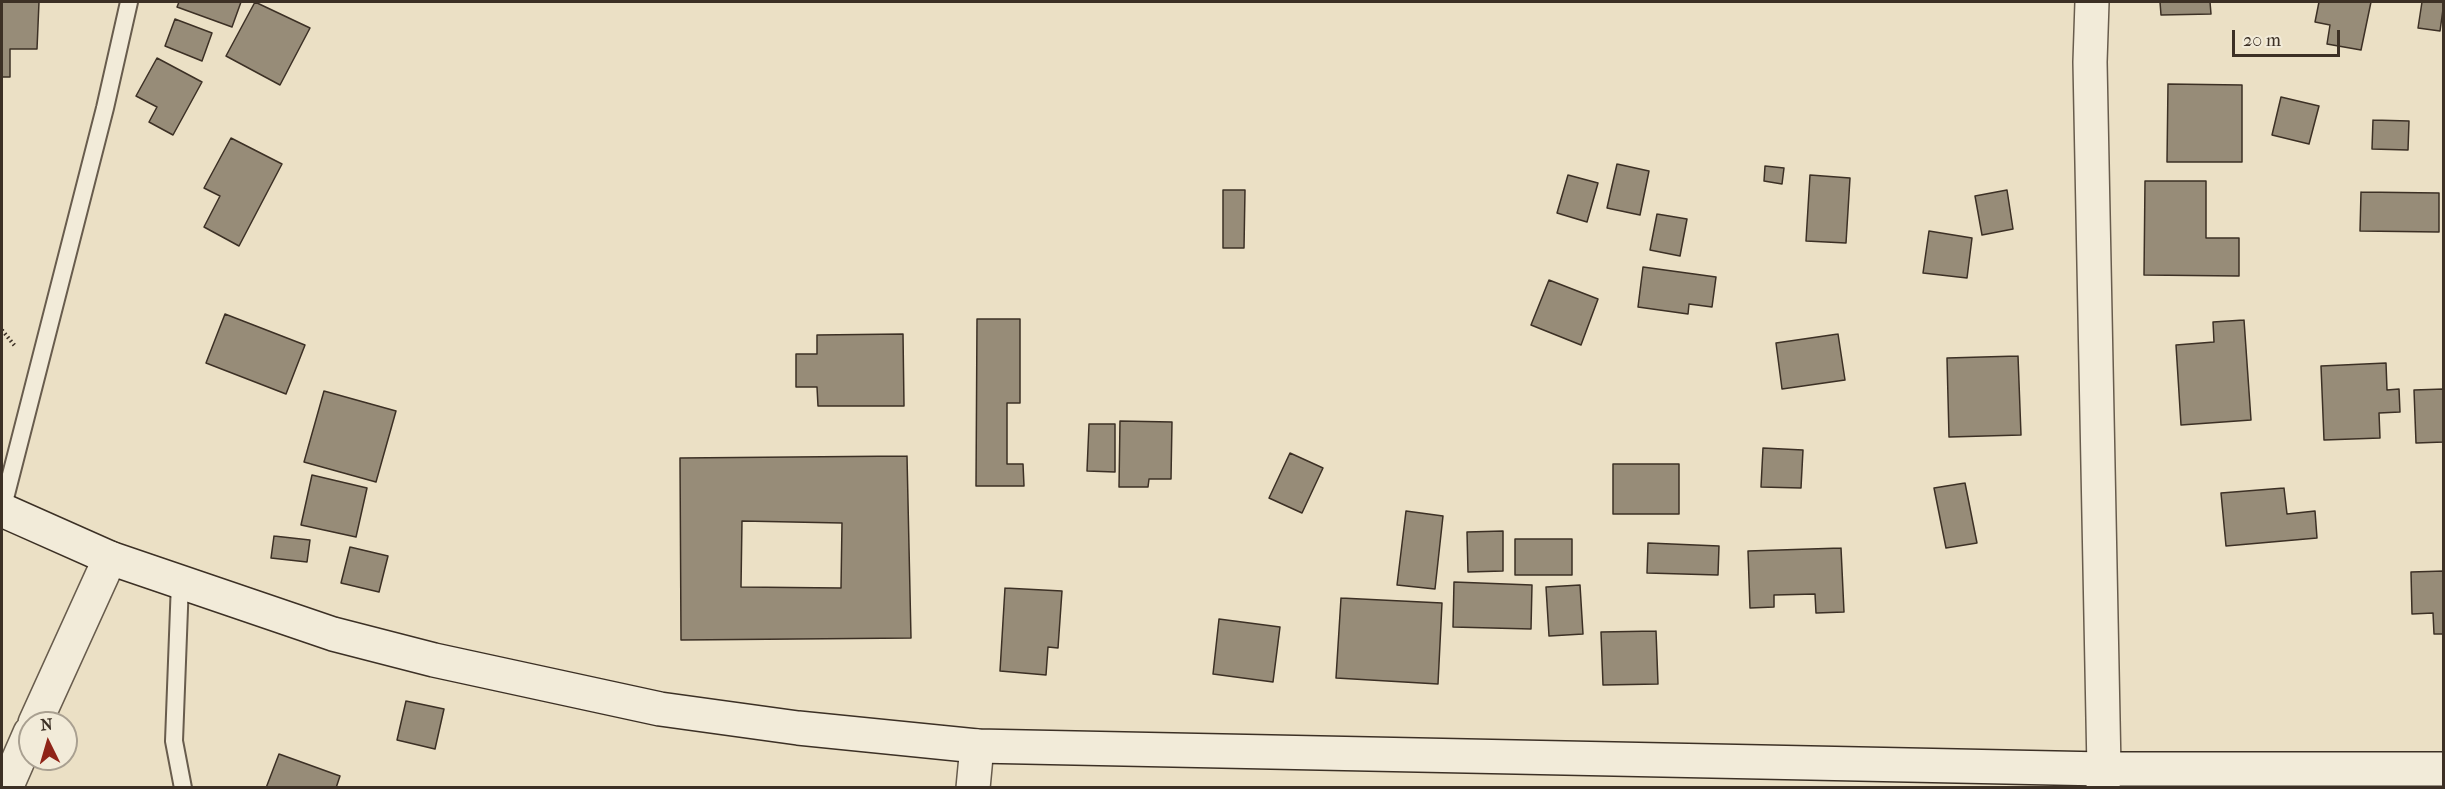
<!DOCTYPE html>
<html>
<head>
<meta charset="utf-8">
<style>
  body { margin:0 }
  #map { position:relative; width:2445px; height:789px; overflow:hidden; background:#ebe0c5; font-family:"IM FELL French Canon",serif }
  canvas { display:block }
  .frame { position:absolute; inset:0; border:3px solid #3c3025; pointer-events:none }
  .north { position:absolute; left:18px; top:711px; width:60px; height:60px; box-sizing:border-box; background:#f2ebd9; border:2px solid #a9a091; border-radius:50%; rotate:355deg; font-size:16px; font-weight:700; line-height:24px; text-align:center; color:#3c3025 }
  .north::after { content:''; display:block; margin:auto; width:21px; height:27px; background:#8f2418; clip-path:polygon(50% 0,100% 100%,50% 72%,0 100%) }
  .scale { position:absolute; left:2232px; top:30px; width:108px; height:27px; box-sizing:border-box; border:3px solid #3c3025; border-top:0; padding-left:8px; font-size:18px; line-height:21px; white-space:nowrap; color:#3c3025; -webkit-text-stroke:4px #f2ebd9; paint-order:stroke }
</style>
</head>
<body>
<div id="map">
<canvas width="2445" height="789"></canvas>
<div class="frame"></div>
<div class="north">N</div>
<div class="scale">20 m</div>
</div>
<script>
const context = document.querySelector('canvas').getContext('2d');
context.lineJoin = 'round';
function fillPath(path, color) {
  context.fillStyle = color;
  context.fill(path, 'evenodd');
}
function shape(rows) {
  const path = new Path2D();
  for (const r of rows) {
    path.moveTo(r[0], r[1]);
    for (let i = 2; i < r.length; i += 2) path.lineTo(r[i], r[i + 1]);
  }
  return path;
}
function strokePath(path, color, width, dash) {
  context.strokeStyle = color;
  context.lineWidth = width;
  context.lineCap = dash ? 'butt' : 'round';
  context.setLineDash(dash || []);
  context.stroke(path);
}
const building = shape([
  [2,2,39,2,37,49,10,49,10,77,2,77,2,2],
  [179,2,241,2,232,27,177,7,179,2],
  [255,2,310,28,280,85,226,56,255,2],
  [2160,2,2210,2,2211,14,2161,15,2160,2],
  [2319,2,2371,2,2361,50,2327,44,2330,25,2315,22,2319,2],
  [2422,2,2444,2,2440,31,2418,28,2422,2],
  [175,19,212,33,202,61,165,46,175,19],
  [157,58,202,82,173,135,149,122,157,107,136,96,157,58],
  [2168,84,2242,85,2242,162,2167,162,2168,84],
  [2281,97,2319,106,2309,144,2272,135,2281,97],
  [2373,120,2409,121,2408,150,2372,149,2373,120],
  [231,138,282,164,239,246,204,227,220,196,204,188,231,138],
  [1617,164,1649,171,1640,215,1607,208,1617,164],
  [1765,166,1784,168,1782,184,1764,181,1765,166],
  [1568,175,1598,183,1587,222,1557,213,1568,175],
  [1810,175,1850,178,1846,243,1806,241,1810,175],
  [2145,181,2206,181,2206,238,2239,238,2239,276,2144,275,2145,181],
  [1223,190,1245,190,1244,248,1223,248,1223,190],
  [2007,190,2013,229,1982,235,1975,196,2007,190],
  [2361,192,2439,193,2439,232,2360,231,2361,192],
  [1657,214,1687,219,1680,256,1650,250,1657,214],
  [1929,231,1972,238,1967,278,1923,273,1929,231],
  [1643,267,1716,277,1712,307,1689,304,1688,314,1638,307,1643,267],
  [1549,280,1598,299,1581,345,1531,325,1549,280],
  [225,314,305,345,286,394,206,363,225,314],
  [977,319,1020,319,1020,403,1007,403,1007,464,1023,464,1024,486,976,486,977,319],
  [2244,320,2251,420,2181,425,2176,345,2214,342,2213,322,2244,320],
  [903,334,904,406,818,406,817,387,796,387,796,354,817,354,817,335,903,334],
  [1838,334,1845,380,1782,389,1776,343,1838,334],
  [2018,356,2021,435,1949,437,1947,358,2018,356],
  [2386,363,2387,390,2399,389,2400,412,2379,413,2380,438,2324,440,2321,366,2386,363],
  [2444,389,2444,442,2416,443,2414,390,2444,389],
  [324,391,396,411,376,482,304,462,324,391],
  [1120,421,1172,422,1171,479,1149,479,1148,487,1119,487,1120,421],
  [1089,424,1115,424,1115,472,1087,471,1089,424],
  [1763,448,1803,450,1801,488,1761,487,1763,448],
  [1290,453,1323,468,1302,513,1269,498,1290,453],
  [907,456,911,638,681,640,680,458,907,456],
  [742,521,842,523,841,588,741,587,742,521],
  [1613,464,1679,464,1679,514,1613,514,1613,464],
  [312,475,367,488,356,537,301,525,312,475],
  [1965,483,1977,543,1946,548,1934,488,1965,483],
  [2284,488,2287,514,2315,511,2317,538,2226,546,2221,493,2284,488],
  [1406,511,1443,516,1435,589,1397,585,1406,511],
  [1503,531,1503,571,1468,572,1467,532,1503,531],
  [274,536,310,540,307,562,271,558,274,536],
  [1515,539,1572,539,1572,575,1515,575,1515,539],
  [1648,543,1719,546,1718,575,1647,573,1648,543],
  [350,547,388,556,379,592,341,583,350,547],
  [1841,548,1844,612,1816,613,1815,594,1774,595,1774,607,1750,608,1748,551,1841,548],
  [2444,571,2444,634,2434,634,2433,613,2412,614,2411,572,2444,571],
  [1454,582,1532,585,1531,629,1453,627,1454,582],
  [1580,585,1583,634,1549,636,1546,587,1580,585],
  [1005,588,1062,591,1058,648,1048,647,1046,675,1000,671,1005,588],
  [1341,598,1442,603,1438,684,1336,678,1341,598],
  [1219,619,1280,627,1273,682,1213,674,1219,619],
  [1656,631,1658,684,1603,685,1601,632,1656,631],
  [406,701,444,709,435,749,397,740,406,701],
  [279,754,340,776,336,788,266,788,279,754]
]);
fillPath(building, '#978c78');
strokePath(building, '#3c3025', 1.5);
const lane = shape([
  [2,510,105,108,129,2],
  [180,582,174,741,183,788]
]);
const street = shape([
  [2092,2,2090,62,2104,769,2103,788],
  [35,723,110,558],
  [6,788,30,733],
  [973,788,977,746]
]);
const secondary = shape([
  [2,510,110,558,333,634,434,660,660,709,798,728,977,746,2104,769,2444,769]
]);
strokePath(lane, '#685c4d', 20);
strokePath(street, '#685c4d', 36);
strokePath(secondary, '#3c3025', 36);
strokePath(shape([
  [2,330,15,346]
]), '#3c3025', 4, [1.5, 3]);
strokePath(lane, '#f2ebd9', 16);
strokePath(street, '#f2ebd9', 33);
strokePath(secondary, '#f2ebd9', 33);
</script>
</body>
</html>
